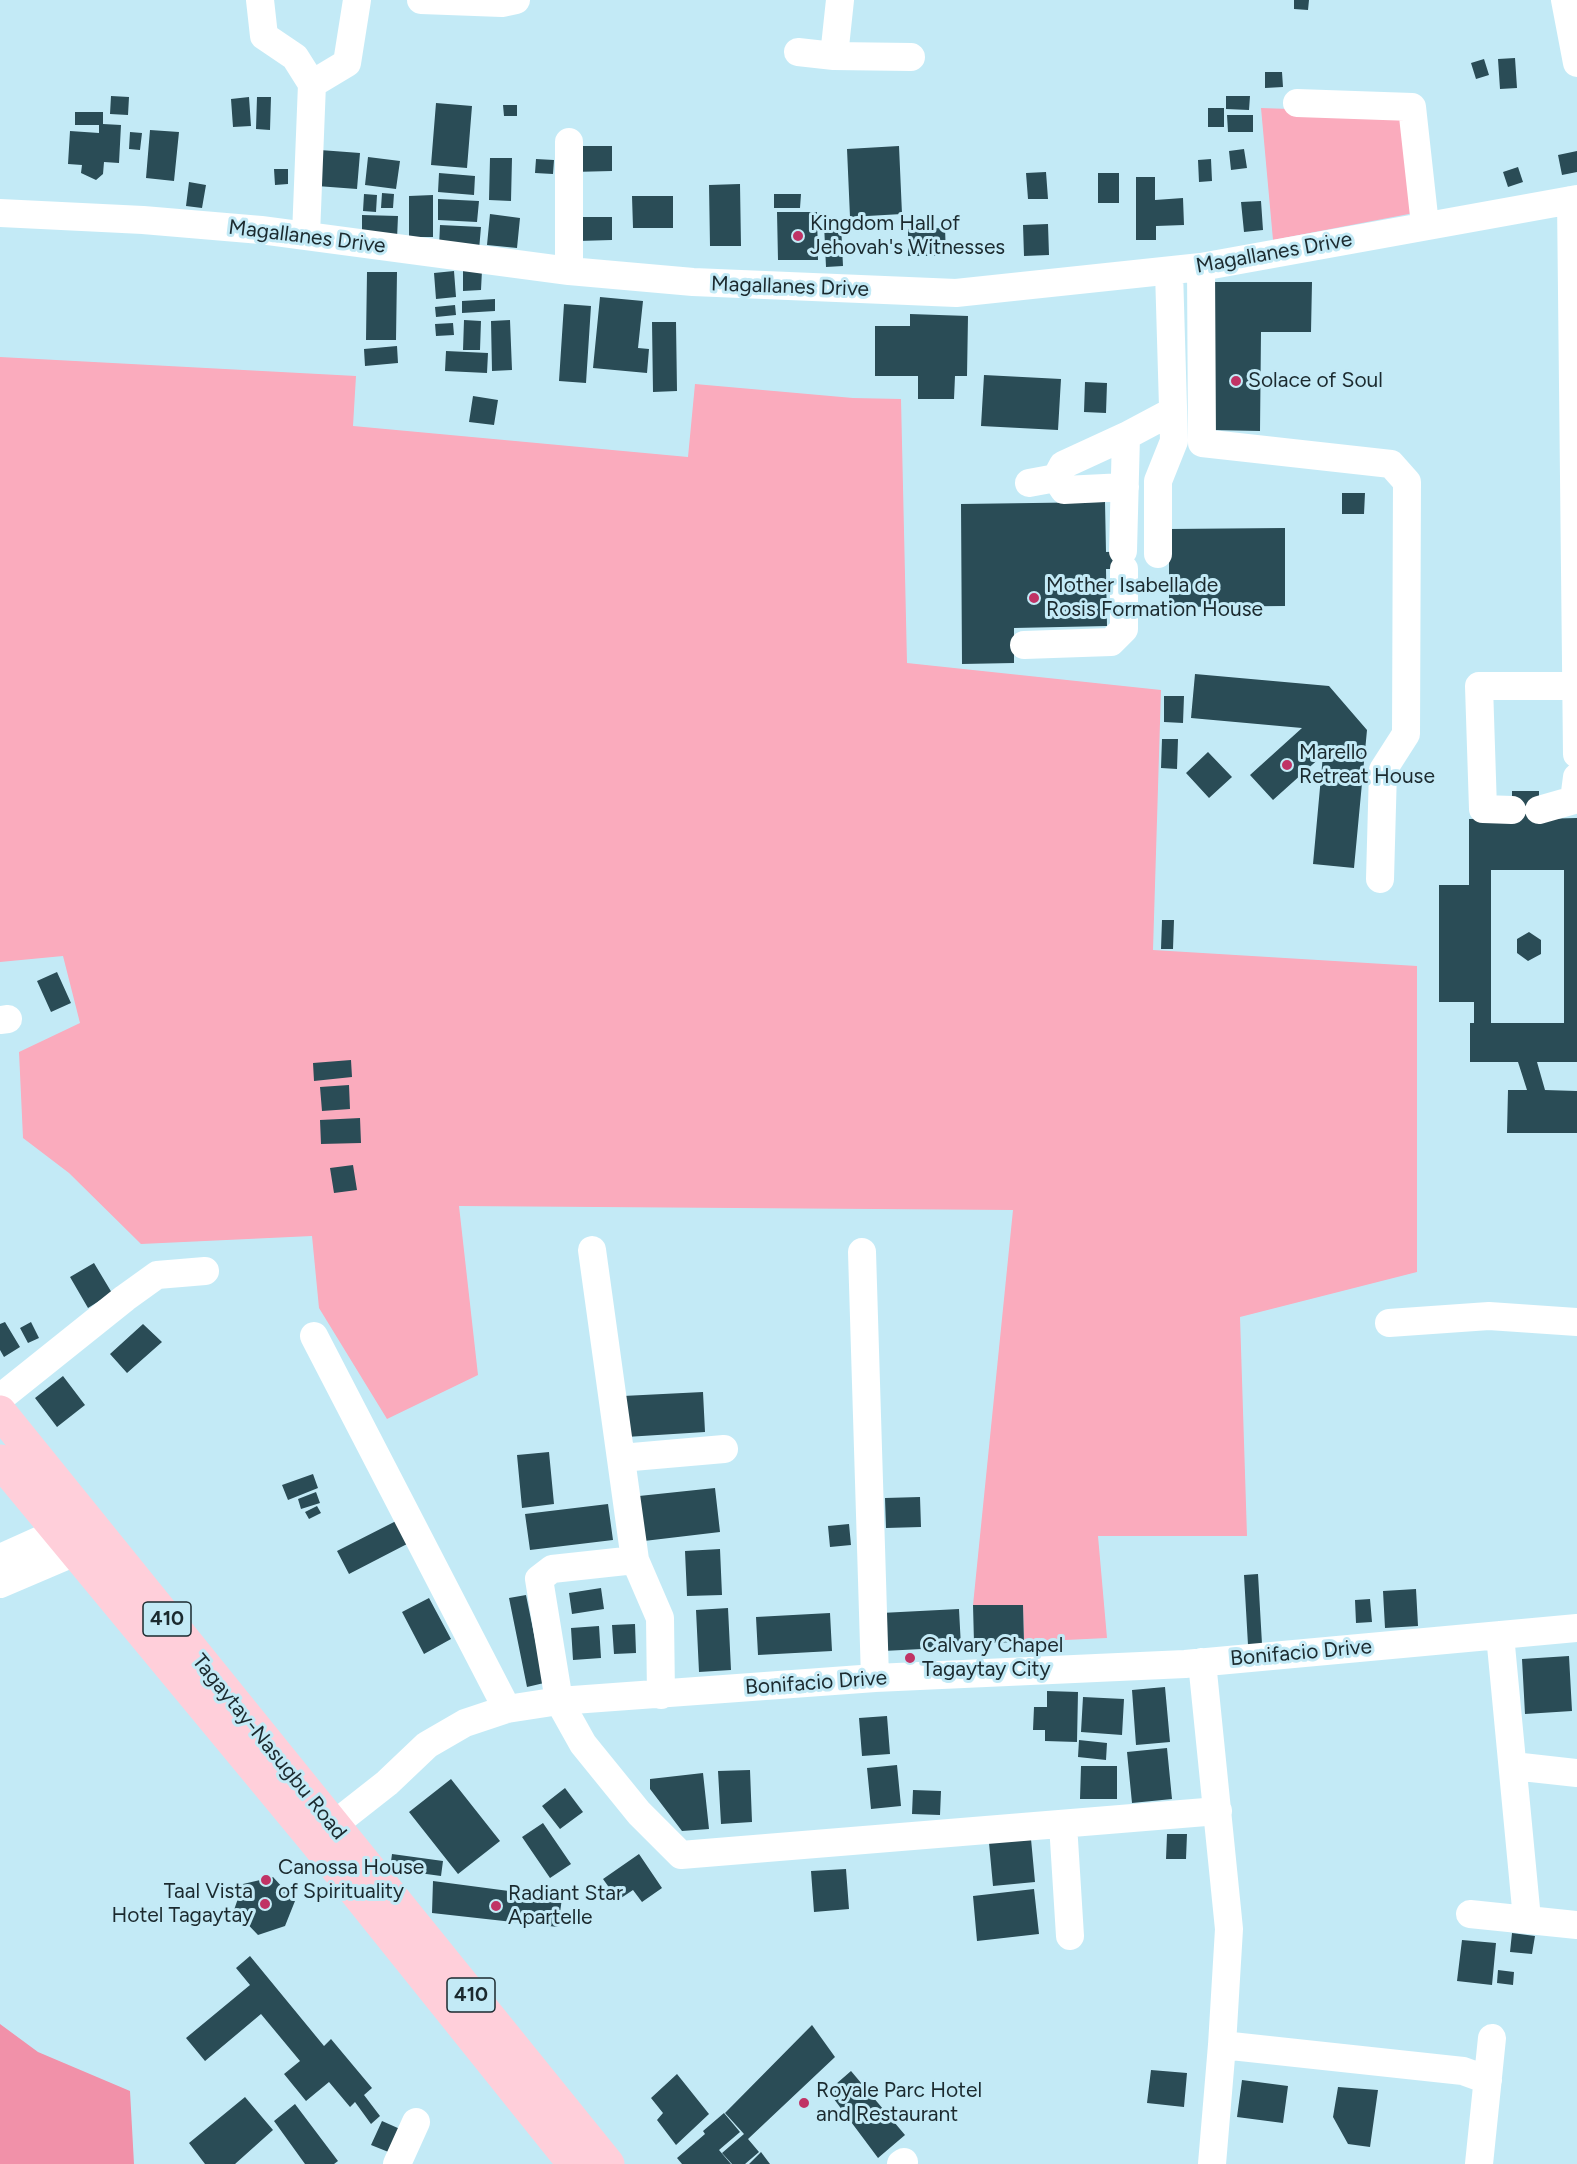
<!DOCTYPE html>
<html>
<head>
<meta charset="utf-8">
<style>
  body { margin:0 }
  canvas { display:block; background:#c3eaf6 }
</style>
</head>
<body>
<canvas width="1577" height="2164"></canvas>
<script>
const context = document.querySelector('canvas').getContext('2d');
context.lineJoin = 'round';
function fillPath(path, color) {
  context.fillStyle = color;
  context.fill(path, 'evenodd');
}
function shape(rows) {
  const path = new Path2D();
  for (const r of rows) {
    path.moveTo(r[0], r[1]);
    for (let i = 2; i < r.length; i += 2) path.lineTo(r[i], r[i + 1]);
  }
  return path;
}
function strokePath(path, color, width, dash) {
  context.strokeStyle = color;
  context.lineWidth = width;
  context.lineCap = dash ? 'butt' : 'round';
  context.setLineDash(dash || []);
  context.stroke(path);
}
function label(font, color, halo, rows, align = 'center') {
  context.font = font + ' Figtree,sans-serif';
  context.lineWidth = 6;
  context.setLineDash([]);
  context.textBaseline = 'middle';
  context.strokeStyle = halo;
  context.fillStyle = color;
  for (const [text, x, y, turn = 0] of rows) {
    context.save();
    context.translate(x, y);
    context.rotate((+turn || 0) * Math.PI / 180);
    context.textAlign = isNaN(turn) ? turn : align;
    if (halo) context.strokeText(text, 0, 0);
    context.fillText(text, 0, 0);
    context.restore();
  }
}
fillPath(shape([
  [1261,108,1404,113,1414,213,1273,240],
  [0,357,356,376,353,426,688,457,695,384,853,398,901,399,907,663,1161,690,1153,950,1417,966,1417,1272,1240,1317,1247,1536,1098,1536,1107,1638,1024,1642,1023,1605,973,1605,1013,1210,459,1206,478,1375,387,1419,319,1308,312,1236,141,1244,69,1173,23,1138,19,1052,80,1023,63,956,0,962]
]), '#faabbd');
fillPath(shape([
  [0,2024,38,2052,130,2091,134,2164,0,2164]
]), '#f191a9');
fillPath(shape([
  [1294,0,1309,0,1308,10,1294,9],
  [1515,58,1517,88,1500,89,1498,59],
  [1484,59,1489,75,1476,79,1471,63],
  [1265,72,1282,72,1283,87,1265,88],
  [111,96,129,97,128,115,110,114],
  [1226,96,1250,96,1249,110,1226,109],
  [249,97,251,126,233,127,231,99],
  [257,97,271,97,270,130,256,129],
  [436,103,472,106,467,168,431,165],
  [503,105,517,105,517,116,504,116],
  [1208,108,1224,108,1224,127,1208,127],
  [75,112,103,112,103,124,121,125,119,163,104,162,103,174,96,180,81,173,82,165,68,164,70,131,99,133,99,125,75,125],
  [1227,115,1253,115,1253,132,1228,132],
  [150,130,179,132,174,181,146,178],
  [130,132,142,133,140,150,129,149],
  [572,146,612,146,612,171,572,172],
  [899,146,902,214,850,217,847,149],
  [1244,149,1247,168,1231,170,1229,151],
  [320,150,360,153,357,189,317,186],
  [1577,151,1577,172,1562,175,1558,155],
  [368,157,400,161,396,189,365,185],
  [490,158,512,158,511,201,489,200],
  [536,159,554,160,553,174,535,173],
  [1211,159,1212,181,1199,182,1198,160],
  [1518,167,1523,182,1508,187,1503,172],
  [274,169,288,169,288,184,275,185],
  [1046,172,1048,199,1028,199,1026,173],
  [439,173,475,176,474,195,438,192],
  [1098,173,1119,173,1119,203,1098,203],
  [1136,177,1155,177,1155,200,1183,198,1184,225,1156,226,1156,240,1136,240],
  [189,182,206,185,202,208,186,206],
  [740,184,741,246,710,246,709,185],
  [382,193,394,194,393,208,381,208],
  [364,194,377,195,376,212,363,211],
  [774,194,801,194,800,208,774,208],
  [433,195,433,237,409,237,409,196],
  [632,196,673,196,673,228,633,228],
  [438,199,479,201,477,222,438,220],
  [1261,201,1263,230,1244,232,1241,202],
  [777,212,817,212,818,260,778,260],
  [490,214,520,218,517,248,487,245],
  [362,215,398,216,397,239,362,238],
  [577,217,612,217,612,240,578,241],
  [824,224,841,224,843,266,826,267],
  [1048,224,1049,255,1024,256,1023,225],
  [440,225,481,227,479,250,439,247],
  [945,228,946,256,908,256,908,229],
  [463,270,482,270,481,290,463,291],
  [454,271,456,297,436,299,434,273],
  [367,272,397,272,396,340,366,340],
  [1213,282,1312,282,1311,332,1261,332,1260,431,1212,430],
  [600,297,643,301,638,348,649,349,647,373,593,368],
  [495,299,495,311,462,313,462,301],
  [564,304,591,306,586,383,559,381],
  [455,305,456,315,436,317,435,307],
  [910,314,968,316,967,376,955,376,954,399,918,399,918,376,875,376,875,326,910,326],
  [464,320,481,321,480,350,463,350],
  [510,320,512,370,492,371,491,321],
  [652,322,676,322,677,391,653,392],
  [453,323,454,335,436,336,435,324],
  [397,346,398,363,365,366,364,349],
  [446,351,488,353,487,373,445,371],
  [984,375,1061,379,1058,430,981,426],
  [1085,382,1107,383,1106,413,1084,412],
  [473,396,498,400,494,425,469,422],
  [1342,493,1365,493,1364,514,1342,514],
  [1105,502,1106,552,1130,551,1130,569,1106,569,1107,626,1014,628,1014,663,962,664,961,504],
  [1285,528,1285,606,1169,607,1169,529],
  [1195,674,1329,686,1367,730,1354,868,1313,864,1323,755,1273,800,1250,775,1302,728,1191,718],
  [1164,696,1184,696,1183,723,1164,722],
  [1162,739,1178,739,1177,769,1161,768],
  [1208,752,1232,777,1209,798,1186,773],
  [1512,791,1539,791,1539,819,1577,818,1577,1062,1537,1062,1545,1090,1577,1091,1577,1133,1507,1133,1508,1090,1527,1090,1518,1062,1470,1062,1470,1023,1474,1023,1474,1002,1439,1002,1439,885,1469,885,1469,819,1512,818],
  [1491,870,1564,870,1564,1023,1491,1023],
  [1162,920,1174,920,1173,949,1161,949],
  [1529,932,1541,940,1541,954,1528,961,1517,953,1517,939],
  [57,972,71,1003,51,1012,37,981],
  [351,1060,352,1077,314,1081,313,1063],
  [349,1085,350,1109,322,1111,320,1087],
  [360,1118,361,1143,321,1144,320,1120],
  [353,1165,357,1190,334,1193,330,1168],
  [94,1263,112,1293,88,1308,70,1277],
  [5,1322,20,1347,4,1357,0,1350,0,1324],
  [31,1322,39,1338,28,1343,20,1328],
  [143,1324,162,1342,127,1373,110,1354],
  [63,1376,85,1405,57,1427,35,1398],
  [703,1392,705,1432,626,1437,623,1396],
  [549,1452,554,1504,522,1508,517,1455],
  [313,1474,318,1488,288,1500,282,1485],
  [715,1488,720,1532,644,1541,639,1496],
  [316,1492,320,1503,301,1509,298,1499],
  [920,1497,921,1527,886,1528,885,1498],
  [608,1504,613,1540,530,1550,525,1514],
  [317,1506,321,1513,309,1519,305,1512],
  [396,1521,407,1544,349,1574,337,1551],
  [849,1524,851,1545,830,1547,828,1526],
  [720,1549,722,1595,687,1596,685,1551],
  [1258,1574,1262,1644,1248,1645,1244,1575],
  [601,1588,604,1609,572,1614,569,1593],
  [1416,1589,1418,1626,1385,1628,1383,1591],
  [526,1595,544,1683,527,1687,509,1598],
  [429,1598,451,1639,424,1654,402,1612],
  [1370,1599,1372,1622,1356,1623,1355,1600],
  [973,1605,1023,1605,1024,1642,974,1643],
  [728,1608,731,1670,699,1672,696,1610],
  [959,1609,961,1647,883,1651,881,1613],
  [830,1613,832,1651,758,1655,756,1617],
  [635,1624,636,1653,614,1654,612,1625],
  [599,1626,601,1658,573,1660,571,1628],
  [1569,1656,1572,1711,1525,1714,1522,1659],
  [1165,1687,1170,1742,1136,1745,1132,1690],
  [1047,1691,1078,1692,1077,1742,1045,1741,1045,1730,1033,1730,1034,1707,1047,1707],
  [1083,1697,1124,1699,1122,1735,1081,1732],
  [887,1716,890,1754,862,1756,859,1718],
  [1079,1740,1107,1743,1106,1760,1078,1757],
  [1167,1748,1172,1799,1132,1803,1127,1752],
  [897,1765,901,1806,871,1809,867,1768],
  [1081,1766,1117,1766,1117,1799,1080,1799],
  [750,1770,752,1822,721,1824,718,1771],
  [703,1773,709,1829,682,1831,650,1789,650,1779],
  [451,1779,500,1841,458,1874,409,1812],
  [565,1788,583,1812,560,1829,542,1806],
  [913,1790,941,1791,940,1815,912,1814],
  [543,1823,571,1864,550,1878,522,1837],
  [1167,1834,1187,1834,1186,1859,1166,1859],
  [1031,1839,1035,1882,993,1886,989,1843],
  [392,1854,443,1861,441,1876,390,1869],
  [639,1854,662,1888,642,1902,633,1890,618,1900,603,1879],
  [846,1869,849,1909,814,1912,811,1871],
  [273,1877,295,1901,285,1926,258,1935,234,1910,243,1884],
  [433,1881,562,1898,558,1927,432,1913],
  [1034,1889,1039,1934,977,1941,973,1896],
  [1512,1933,1535,1936,1532,1954,1510,1952],
  [1462,1940,1496,1943,1492,1985,1457,1981],
  [250,1956,324,2046,331,2039,372,2088,364,2095,380,2116,371,2124,355,2102,350,2107,329,2082,306,2101,284,2074,300,2061,261,2014,205,2061,186,2038,250,1985,236,1968],
  [1498,1970,1514,1972,1513,1985,1497,1983],
  [812,2025,835,2057,748,2139,759,2152,745,2164,732,2164,722,2153,744,2134,725,2113],
  [1151,2070,1187,2073,1184,2107,1147,2103],
  [851,2071,905,2135,878,2158,828,2091],
  [677,2074,709,2114,676,2145,657,2120,663,2113,651,2098],
  [1242,2080,1288,2086,1283,2123,1237,2117],
  [1338,2087,1378,2090,1370,2147,1348,2144,1333,2117],
  [245,2097,273,2130,235,2164,205,2164,189,2143],
  [295,2104,338,2161,334,2164,305,2164,274,2121],
  [724,2113,740,2132,719,2150,731,2164,682,2164,677,2158,705,2134,703,2131],
  [382,2121,400,2129,391,2153,371,2145],
  [761,2152,770,2164,749,2164]
]), '#2a4c56');
strokePath(shape([
  [260,0,264,36,295,57,312,84],
  [421,0,502,3,516,0],
  [1565,0,1577,63],
  [798,52,834,56,911,57],
  [834,56,840,0],
  [1297,103,1412,107,1425,225],
  [569,142,569,271],
  [1571,200,1577,754],
  [0,213,143,220,261,230,569,271,693,282,956,293,1201,267,1577,199],
  [306,235,312,84,347,63,357,0],
  [1201,267,1202,443,1391,464,1407,482,1406,734,1383,770,1380,879],
  [1029,483,1056,478],
  [1125,487,1064,490,1056,478,1063,465,1126,436,1173,411],
  [1123,551,1126,436],
  [1158,554,1158,481,1174,441,1169,271],
  [1024,645,1111,642,1124,629,1124,569],
  [1512,810,1483,809,1479,686,1577,686],
  [1539,810,1574,800,1577,777],
  [0,1020,8,1019],
  [592,1250,635,1560,660,1618,661,1695],
  [862,1252,875,1678],
  [1389,1323,1489,1316,1577,1322],
  [314,1336,507,1709],
  [0,1398,125,1298,157,1275,205,1271],
  [621,1458,724,1449],
  [0,1558,58,1532],
  [635,1560,552,1569,539,1579,559,1701,583,1744,639,1813,681,1855,1218,1811],
  [0,1584,75,1552],
  [1500,1635,1527,1919],
  [1202,1662,1229,1929,1222,2045,1212,2164],
  [1513,1766,1577,1773],
  [1063,1824,1070,1936],
  [317,1838,387,1783,427,1745,465,1723,507,1709,559,1701,875,1678,1185,1664,1577,1628],
  [1470,1914,1577,1925],
  [1222,2045,1463,2071,1488,2080],
  [397,2164,416,2122],
  [901,2164,904,2162],
  [1479,2164,1492,2038]
]), '#fff', 28);
strokePath(shape([
  [0,1412,608,2164],
  [0,1461,314,1840,574,2164]
]), '#ffcfda', 33);
for (const [x, y, r, color] of [
  [798,236,6,"#c03365"],
  [1236,381,6,"#c03365"],
  [1034,598,6,"#c03365"],
  [1287,765,6,"#c03365"],
  [910,1658,6,"#c03365"],
  [266,1880,6,"#c03365"],
  [265,1904,6,"#c03365"],
  [496,1906,6,"#c03365"],
  [804,2103,6,"#c03365"]
]) {
  const dot = new Path2D();
  dot.arc(x, y, r, 0, 2 * Math.PI);
  context.fillStyle = color;
  context.fill(dot);
  strokePath(dot, '#c3eaf6', 2);
}
for (const [x, y, w] of [
  [167,1619,48],
  [471,1995,48]
]) {
  const box = new Path2D();
  box.roundRect(x - w / 2, y - 17, w, 34, 4.5);
  context.fillStyle = '#c3eaf6';
  context.fill(box);
  strokePath(box, '#1b2a2f', 1.5);
}
label('bold 20px', '#1b2a2f', null, [
  ["410",167,1619],
  ["410",471,1995]
]);
label('21px', '#1b2a2f', '#c3eaf6', [
  ["Kingdom Hall of",810,224],
  ["Jehovah's Witnesses",810,248],
  ["Solace of Soul",1248,381],
  ["Mother Isabella de",1046,586],
  ["Rosis Formation House",1046,610],
  ["Marello",1299,753],
  ["Retreat House",1299,777],
  ["Calvary Chapel",922,1646],
  ["Tagaytay City",922,1670],
  ["Canossa House",278,1868],
  ["of Spirituality",278,1892],
  ["Taal Vista",253,1892,"right"],
  ["Hotel Tagaytay",253,1916,"right"],
  ["Radiant Star",508,1894],
  ["Apartelle",508,1918],
  ["Royale Parc Hotel",816,2091],
  ["and Restaurant",816,2115]
], 'left');
label('21px', '#1b2a2f', '#c3eaf6', [
  ["Magallanes Drive",307,237,7],
  ["Magallanes Drive",1274,253,-10],
  ["Magallanes Drive",790,287,2],
  ["Bonifacio Drive",1301,1653,-5],
  ["Bonifacio Drive",816,1683,-4],
  ["Tagaytay-Nasugbu Road",269,1747,51]
]);
</script>
</body>
</html>
